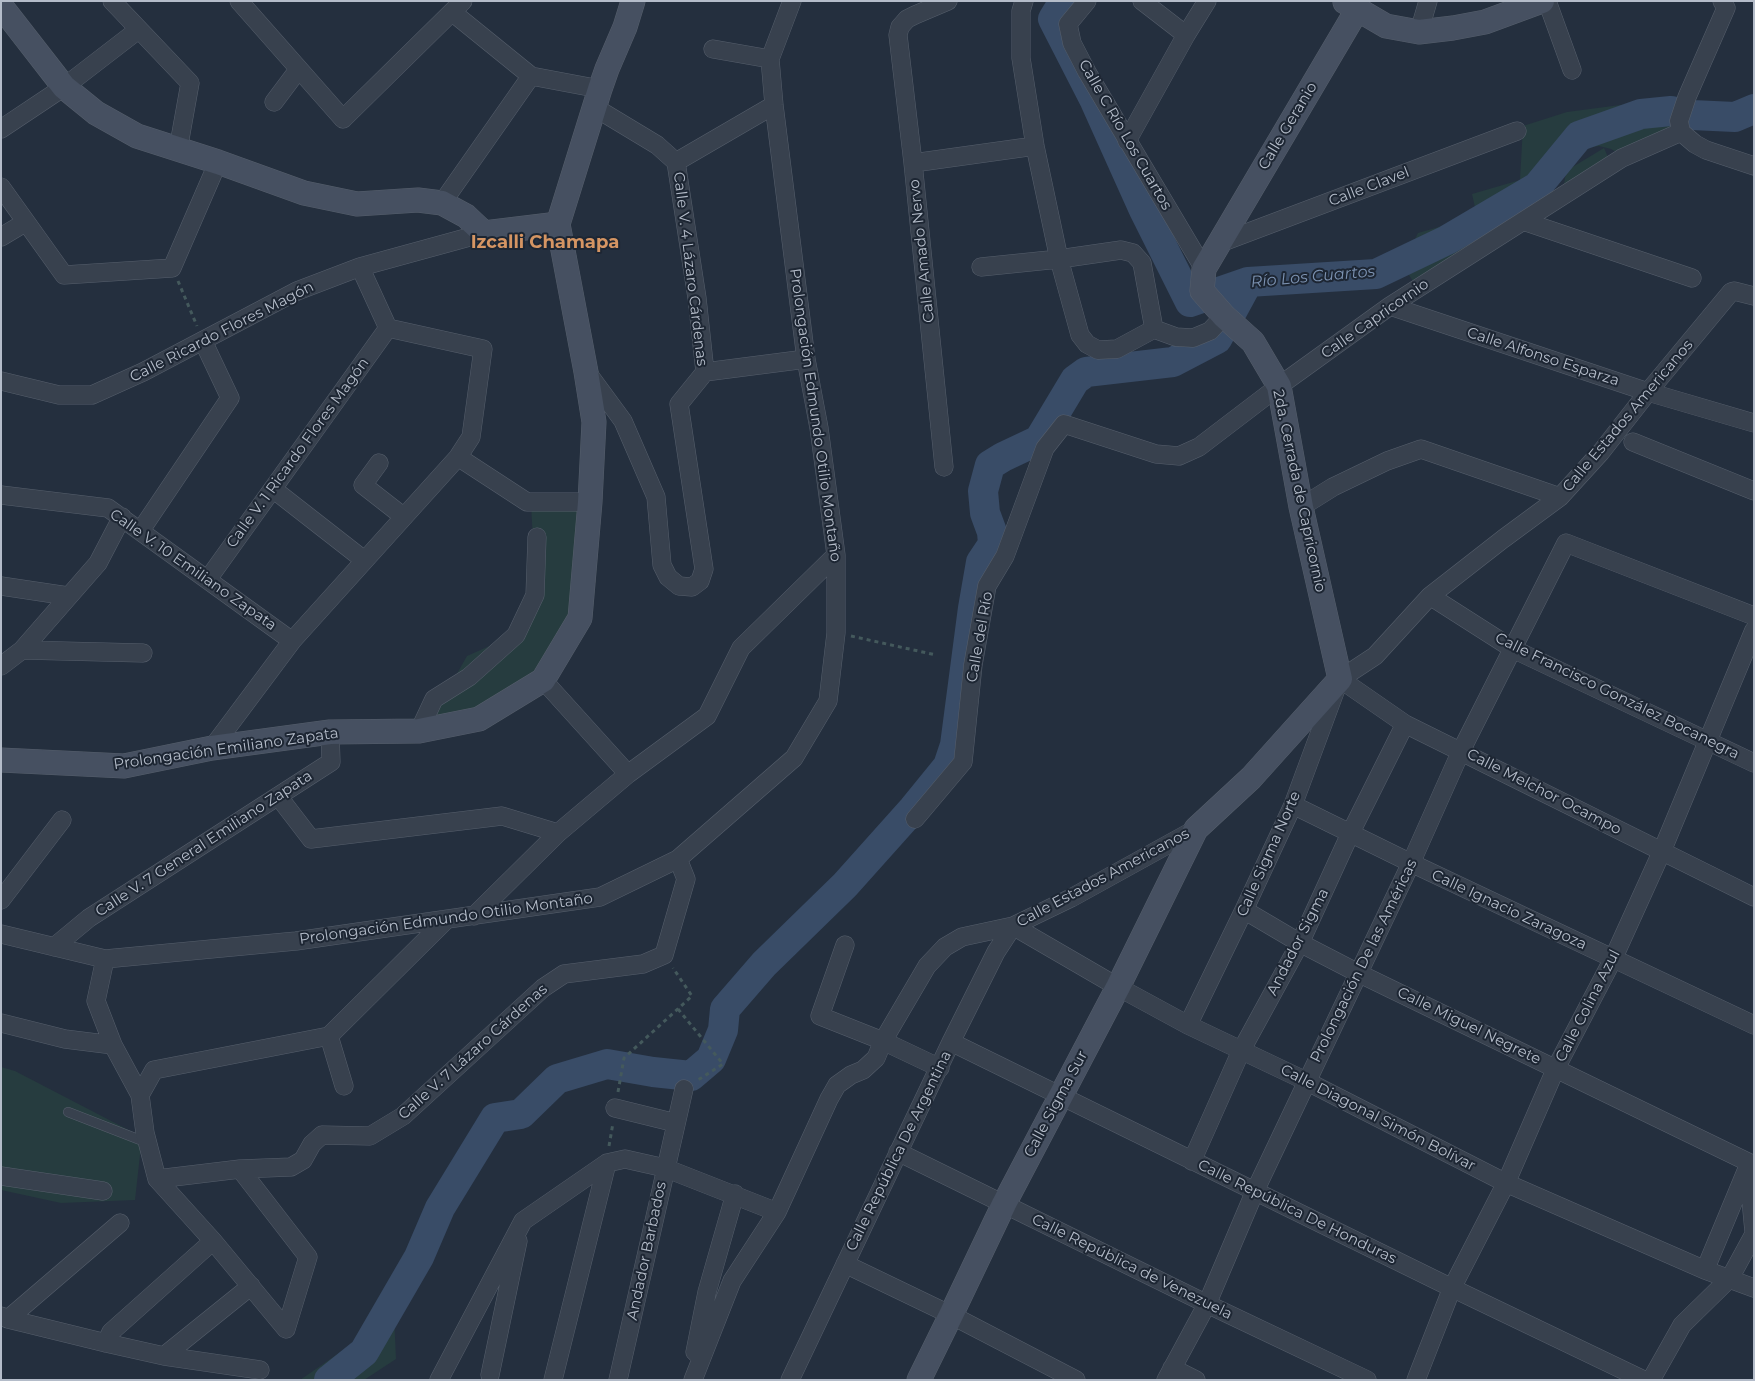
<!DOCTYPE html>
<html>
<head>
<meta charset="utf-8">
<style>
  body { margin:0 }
  #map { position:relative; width:1755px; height:1381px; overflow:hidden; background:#242f3e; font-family:Montserrat,sans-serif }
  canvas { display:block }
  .frame { position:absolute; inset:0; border:2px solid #b4bcc9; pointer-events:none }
</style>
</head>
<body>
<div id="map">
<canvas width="1755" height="1381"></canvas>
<div class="frame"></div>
</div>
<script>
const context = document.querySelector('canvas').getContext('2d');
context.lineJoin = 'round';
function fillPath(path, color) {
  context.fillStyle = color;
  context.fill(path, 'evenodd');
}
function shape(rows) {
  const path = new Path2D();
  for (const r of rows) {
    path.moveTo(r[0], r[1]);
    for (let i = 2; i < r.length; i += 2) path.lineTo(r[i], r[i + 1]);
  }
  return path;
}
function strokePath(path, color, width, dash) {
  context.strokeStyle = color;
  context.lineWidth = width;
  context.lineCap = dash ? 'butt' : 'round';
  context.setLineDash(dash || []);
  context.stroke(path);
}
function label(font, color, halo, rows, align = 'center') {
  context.font = font + ' Montserrat,sans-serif';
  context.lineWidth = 4;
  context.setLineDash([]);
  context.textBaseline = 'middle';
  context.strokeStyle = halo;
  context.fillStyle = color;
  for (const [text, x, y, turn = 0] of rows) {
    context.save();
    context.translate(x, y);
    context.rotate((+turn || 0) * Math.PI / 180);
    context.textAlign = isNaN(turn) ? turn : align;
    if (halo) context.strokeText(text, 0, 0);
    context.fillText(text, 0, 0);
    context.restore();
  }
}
fillPath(shape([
  [1643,102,1670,103,1679,105,1677,131,1623,156,1611,149,1599,146,1585,148,1574,155,1567,162,1550,198,1416,286,1395,253,1412,245,1418,233,1477,216,1472,194,1520,180,1523,126,1567,112],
  [1604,148,1611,164,1564,185,1566,171],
  [531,503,588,504,571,629,534,671,481,716,433,716,467,656,494,644,515,625,535,580],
  [1,1067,15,1071,142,1137,135,1200,61,1203,1,1190],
  [394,1315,396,1359,364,1380,300,1380]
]), '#263c3f');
strokePath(shape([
  [1064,1,1053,19,1095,101,1144,210,1190,302,1248,282,1376,274,1447,240,1537,187,1579,136,1641,114,1671,111,1692,115,1735,117,1754,109],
  [329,1380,364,1352,419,1257,440,1208,495,1118,521,1114,557,1079,607,1064,653,1072,691,1076,711,1059,723,1030,725,1009,764,964,845,885,913,809,948,766,955,745,973,608,981,562,993,544,992,532,985,513,983,491,990,465,1003,457,1039,440,1075,380,1086,372,1173,362,1217,339,1248,282]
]), '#394c67', 30);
const lane = shape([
  [68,1112,148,1143]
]);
const street = shape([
  [112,1,190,83,178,150],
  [239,1,343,119,463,1],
  [1024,1,1021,11,1021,58,1035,146,1059,259,1080,335,1087,344,1098,350,1117,349,1154,329],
  [1087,1,1068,24,1072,43,1087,72,1204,269],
  [1142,1,1186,35],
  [1547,1,1572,70],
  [452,12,531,76,600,89],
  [1419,32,1428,1],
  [713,49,770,59],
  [274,102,298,70],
  [594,107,657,145,676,162],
  [1,129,64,87,138,30],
  [1681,132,1679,121,1687,97,1726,8,1722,1],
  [1681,132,1695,144,1706,150,1754,166],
  [1127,141,1186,35,1207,1],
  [676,162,774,105],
  [913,163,1035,146],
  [1,187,64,275,172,268,218,162],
  [442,203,531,76],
  [1523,221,1692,278],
  [1,237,26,222],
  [1220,243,1517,131],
  [360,267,388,328],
  [981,267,1059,259,1121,250,1133,253,1142,263,1154,329],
  [1390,306,1648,392,1754,423],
  [1154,329,1176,337,1193,338,1210,331,1224,316],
  [587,372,623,421,656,497,662,565,668,577,679,586,692,587,700,581,704,569,679,404,705,372,697,298,676,162],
  [705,372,806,359],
  [1,381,59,395,92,395,143,372,297,291,360,267,484,233],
  [1633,442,1754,491],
  [458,457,527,502,590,502],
  [379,463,363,485,404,517],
  [944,467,913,163,898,35,900,27,907,19,915,15,948,1],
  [273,489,364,560],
  [1,495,108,508,292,641],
  [1301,507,1333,487,1387,461,1421,449,1560,497],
  [141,530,230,398,203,341],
  [208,579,388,328],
  [1,586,68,596],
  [1430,596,1513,649,1754,763],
  [22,650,143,653],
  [1,666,22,650,98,563,122,517],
  [1340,679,1375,656,1430,596,1503,539,1560,497,1601,452,1648,392,1731,292,1734,291,1754,296],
  [1340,679,1405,724,1754,897],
  [543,680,628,774],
  [419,731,434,699,469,677,516,635,535,595,537,537],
  [212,748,292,641,458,457,471,437,483,349,388,328],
  [278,796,311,839,502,816,558,833],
  [1293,805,1411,863,1754,1025],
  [915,819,963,762,973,665,987,586,1005,556,1045,448,1064,424,1156,454,1179,456,1199,447,1279,386,1390,306,1622,158,1681,132],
  [1,900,62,820],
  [1244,910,1300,943,1358,973,1750,1163,1750,1189,1754,1232],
  [474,916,558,833,628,774,707,716,741,648,836,555],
  [1013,926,1118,987,1188,1025,1306,1081,1506,1183,1705,1270,1754,1288],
  [1,934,105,959,296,941,600,897,678,859,794,758,828,701,836,633,836,555,819,428,806,359,774,105,770,59,792,1],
  [845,945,820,1016,883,1041,940,1068],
  [54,947,89,918,331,762,330,732],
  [105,959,96,1001,113,1045,140,1095,145,1133,157,1179,213,1241,286,1329],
  [1,1023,65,1039,113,1045],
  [1188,1025,1244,910,1293,805,1336,689],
  [329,1036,447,919],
  [329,1036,344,1086],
  [951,1042,1452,1288,1644,1380],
  [140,1095,154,1070,329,1036],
  [615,1108,676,1123],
  [898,1152,1207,1304,1367,1380],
  [1192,1161,1241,1051,1300,943,1350,834,1405,724],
  [240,1169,308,1257,286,1329],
  [1,1176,103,1191],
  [157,1179,240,1169,291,1167,303,1160,312,1144,322,1135,370,1136,403,1116,543,988,564,974,643,964,664,955,686,879,678,859],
  [845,1264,951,1315,1076,1380],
  [1705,1270,1747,1169],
  [1,1316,8,1319,106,1343,164,1356,260,1370],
  [8,1319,120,1223],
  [106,1343,111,1332,213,1241],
  [695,1352,707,1292,735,1194],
  [164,1356,251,1286],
  [1172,1368,1196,1380],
  [490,1375,518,1241],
  [439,1380,523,1221,607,1163,625,1159,665,1168,777,1212],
  [553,1380,607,1163],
  [618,1380,684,1089],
  [693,1380,732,1281,777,1212,829,1099,837,1085,851,1075,863,1070,876,1058,883,1041,927,966,945,947,962,937,1013,926,1071,898,1196,829],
  [790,1380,951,1042,996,952,1013,926],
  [1166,1380,1207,1304,1255,1191,1411,863,1461,751,1566,543,1754,616],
  [1416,1380,1452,1288,1506,1183,1556,1068,1613,959,1662,851,1754,630],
  [1651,1380,1682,1325,1730,1278,1754,1234]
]);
const secondary = shape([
  [1345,2,1386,26,1419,32,1453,28,1485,22,1542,1],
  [1,6,64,87,96,113,137,136,218,162,304,193,357,204,418,200,442,203,466,216,484,233,558,224],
  [1,760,124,766,212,748,330,732,419,731,479,719,543,680,580,618,590,502,594,422,586,372,558,224,600,89,607,69,625,27,633,1],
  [919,1380,951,1315,1004,1204,1118,987,1196,829,1251,778,1340,679,1301,507,1279,386,1253,342,1224,316,1202,291,1204,269,1357,10]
]);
strokePath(lane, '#565f6c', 10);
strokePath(street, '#565f6c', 19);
strokePath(secondary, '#565f6c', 25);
strokePath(shape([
  [178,281,197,326],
  [851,636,936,655],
  [678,1009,723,1064,698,1080],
  [618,1092,624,1058,692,996,673,968],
  [609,1146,613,1123]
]), '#44595c', 3, [4, 4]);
strokePath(lane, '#38414e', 9);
strokePath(street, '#38414e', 18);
strokePath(secondary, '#465061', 24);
label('15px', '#b4bcc9', '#1d2633', [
  ["Calle Geranio",1288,126,-59],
  ["Calle C Río Los Cuartos",1125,135,60],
  ["Calle Clavel",1369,187,-21],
  ["Calle Amado Nervo",922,251,-96],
  ["Calle V. 4 Lázaro Cárdenas",690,269,83],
  ["Calle Capricornio",1375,319,-35],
  ["Calle Ricardo Flores Magón",222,332,-27],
  ["Calle Alfonso Esparza",1543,357,18],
  ["Prolongación Edmundo Otilio Montaño",815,415,82],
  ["Calle Estados Americanos",1628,416,-50],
  ["Calle V. 1 Ricardo Flores Magón",298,453,-54],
  ["2da. Cerrada de Capricornio",1299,491,78],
  ["Calle V. 10 Emiliano Zapata",193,570,35],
  ["Calle del Río",980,637,-80],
  ["Calle Francisco González Bocanegra",1617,696,26],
  ["Prolongación Emiliano Zapata",226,749,-8],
  ["Calle Melchor Ocampo",1544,792,27],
  ["Calle V. 7 General Emiliano Zapata",204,844,-33],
  ["Calle Sigma Norte",1269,854,-66],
  ["Calle Estados Americanos",1103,878,-28],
  ["Calle Ignacio Zaragoza",1509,910,25],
  ["Prolongación Edmundo Otilio Montaño",446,919,-8],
  ["Andador Sigma",1298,942,-63],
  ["Prolongación De las Américas",1364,961,-64],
  ["Calle Colina Azul",1588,1006,-63],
  ["Calle Miguel Negrete",1469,1026,26],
  ["Calle V. 7 Lázaro Cárdenas",473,1052,-42],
  ["Calle Sigma Sur",1056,1104,-62],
  ["Calle Diagonal Simón Bolívar",1378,1118,27],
  ["Calle República De Argentina",899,1151,-64],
  ["Calle República De Honduras",1297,1212,26],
  ["Andador Barbados",647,1251,-78],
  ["Calle República de Venezuela",1132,1267,26]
]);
label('italic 16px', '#7c92b1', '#1d2633', [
  ["Río Los Cuartos",1313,277,-5]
]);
label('bold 18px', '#d59563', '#1d2633', [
  ["Izcalli Chamapa",545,243]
]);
</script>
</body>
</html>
